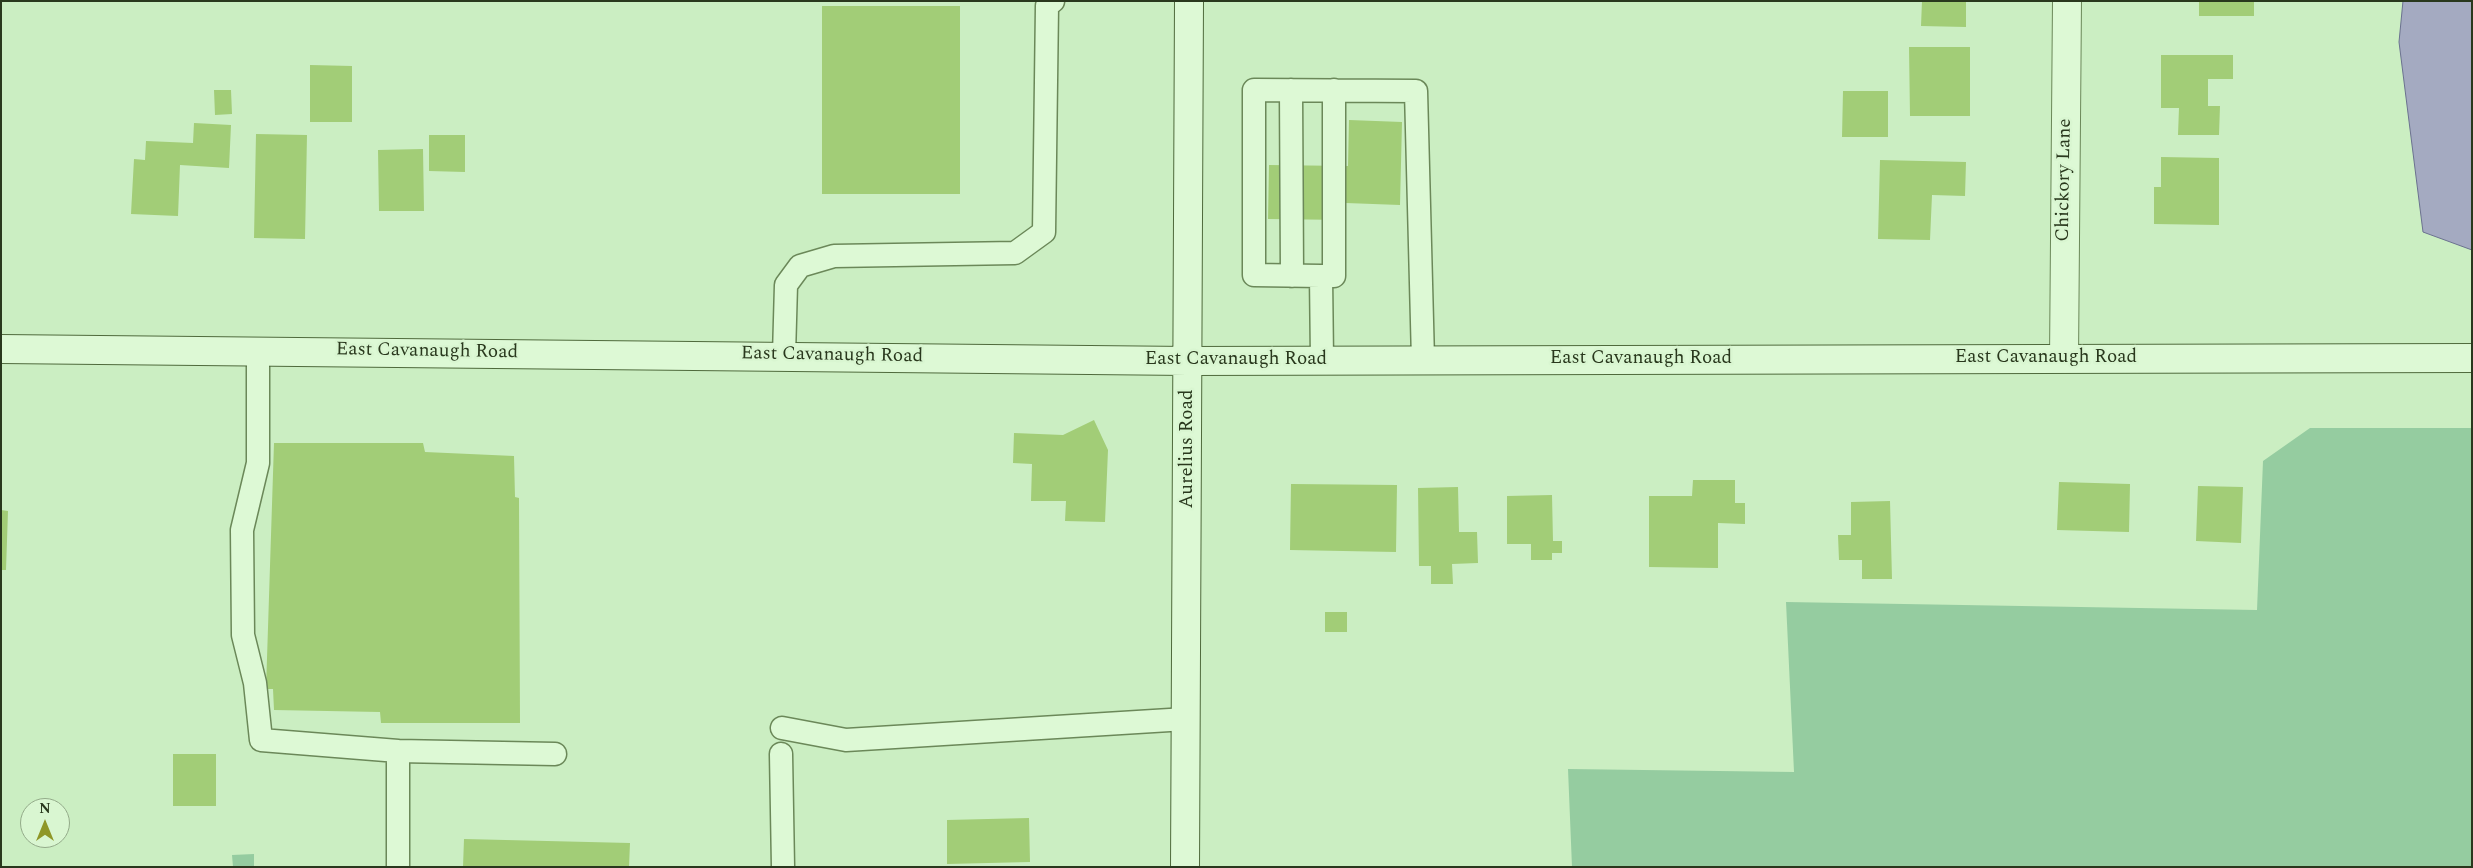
<!DOCTYPE html>
<html>
<head>
<meta charset="utf-8">
<style>
  body { margin:0 }
  #map { position:relative; width:2473px; height:868px; overflow:hidden; background:#cbeec2; font-family:Spectral,serif }
  canvas { display:block }
  .frame { position:absolute; inset:0; border:2px solid #29381d; pointer-events:none }
  .north { position:absolute; left:20px; top:798px; width:50px; height:50px; box-sizing:border-box; background:#d9f6d1; border:1px solid #93aa89; border-radius:50%; rotate:0deg; font-size:14px; font-weight:700; line-height:20px; text-align:center; color:#29381d }
  .north::after { content:''; display:block; margin:auto; width:18px; height:22px; background:#8f9728; clip-path:polygon(50% 0,100% 100%,50% 72%,0 100%) }
</style>
</head>
<body>
<div id="map">
<canvas width="2473" height="868"></canvas>
<div class="frame"></div>
<div class="north">N</div>
</div>
<script>
const context = document.querySelector('canvas').getContext('2d');
context.lineJoin = 'round';
function fillPath(path, color) {
  context.fillStyle = color;
  context.fill(path, 'evenodd');
}
function shape(rows) {
  const path = new Path2D();
  for (const r of rows) {
    path.moveTo(r[0], r[1]);
    for (let i = 2; i < r.length; i += 2) path.lineTo(r[i], r[i + 1]);
  }
  return path;
}
function strokePath(path, color, width, dash) {
  context.strokeStyle = color;
  context.lineWidth = width;
  context.lineCap = dash ? 'butt' : 'round';
  context.setLineDash(dash || []);
  context.stroke(path);
}
function label(font, color, halo, rows, align = 'center') {
  context.font = font + ' Spectral,serif';
  context.lineWidth = 5;
  context.setLineDash([]);
  context.textBaseline = 'middle';
  context.strokeStyle = halo;
  context.fillStyle = color;
  for (const [text, x, y, turn = 0] of rows) {
    context.save();
    context.translate(x, y);
    context.rotate((+turn || 0) * Math.PI / 180);
    context.textAlign = isNaN(turn) ? turn : align;
    if (halo) context.strokeText(text, 0, 0);
    context.fillText(text, 0, 0);
    context.restore();
  }
}
fillPath(shape([
  [2310,428,2472,428,2472,867,1572,867,1568,769,1794,772,1786,602,2257,610,2263,461],
  [254,854,254,867,233,867,232,855]
]), '#95cca0');
const water = shape([
  [2403,1,2472,1,2472,250,2423,232,2399,42,2403,1]
]);
fillPath(water, '#a4aac1');
strokePath(water, '#6b718f', 1);
fillPath(shape([
  [1922,1,1966,1,1966,27,1921,26],
  [2199,1,2254,1,2254,16,2199,16],
  [822,6,960,6,960,194,822,194],
  [1909,47,1970,47,1970,116,1910,116],
  [2161,55,2233,55,2233,79,2208,79,2208,106,2220,106,2219,135,2178,135,2179,108,2161,108],
  [310,65,352,66,352,122,310,122],
  [214,90,231,90,232,114,215,115],
  [1843,91,1888,91,1888,137,1842,137],
  [1349,120,1402,122,1400,205,1346,203,1346,220,1268,219,1269,165,1348,166],
  [194,123,231,125,229,168,180,165,178,216,131,214,134,159,145,160,146,141,193,143],
  [256,134,307,135,305,239,254,238],
  [429,135,465,135,465,172,429,171],
  [423,149,424,211,379,211,378,150],
  [2161,157,2219,158,2219,225,2154,224,2154,187,2161,187],
  [1880,160,1966,162,1965,196,1932,195,1930,240,1878,239],
  [1094,420,1108,450,1105,522,1065,521,1066,501,1031,501,1032,464,1013,463,1014,433,1063,435],
  [274,443,423,443,425,452,514,456,515,497,519,498,520,723,381,723,380,712,274,710,273,689,266,689],
  [1693,480,1735,480,1735,503,1745,503,1745,524,1718,523,1718,568,1649,567,1649,496,1692,496],
  [2059,482,2130,484,2129,532,2057,530],
  [1291,484,1397,485,1396,552,1290,550],
  [2198,486,2243,487,2241,543,2196,541],
  [1458,487,1459,532,1477,532,1478,563,1452,564,1453,584,1431,584,1431,566,1419,566,1418,488],
  [1552,495,1553,541,1562,541,1562,553,1552,553,1552,560,1531,560,1531,544,1507,544,1507,496],
  [1890,501,1892,579,1862,579,1862,560,1839,560,1838,535,1851,535,1851,502],
  [1,510,8,511,6,570,1,570],
  [1325,612,1347,612,1347,632,1325,632],
  [173,754,216,754,216,806,173,806],
  [1029,818,1030,862,947,864,947,820],
  [464,839,630,843,629,867,463,867]
]), '#a2cd77');
const lane = shape([
  [1291,90,1292,276],
  [1321,276,1334,276,1334,90],
  [258,351,258,463,242,530,243,635,255,683,261,740,398,751],
  [784,355,786,285,800,266,834,256,1015,253,1044,232,1047,6,1053,1],
  [1322,360,1321,276,1254,275,1254,90,1416,91,1423,360],
  [782,728,846,740,1186,719],
  [781,754,783,867],
  [398,867,398,751,555,754]
]);
const street = shape([
  [2064,358,2067,1]
]);
const secondary = shape([
  [1,349,1188,361,2472,358],
  [1185,867,1189,1]
]);
strokePath(lane, '#6b8859', 25);
strokePath(street, '#6b8859', 30);
strokePath(secondary, '#4f6a3c', 30);
strokePath(lane, '#ddf9d5', 22);
strokePath(street, '#ddf9d5', 28);
strokePath(secondary, '#ddf9d5', 28);
label('19px', '#29381d', '#d9f6d1', [
  ["Chickory Lane",2065,180,-89],
  ["East Cavanaugh Road",427,352,1],
  ["East Cavanaugh Road",832,356,1],
  ["East Cavanaugh Road",2046,358],
  ["East Cavanaugh Road",1641,359],
  ["East Cavanaugh Road",1236,360],
  ["Aurelius Road",1188,449,-90]
]);
</script>
</body>
</html>
